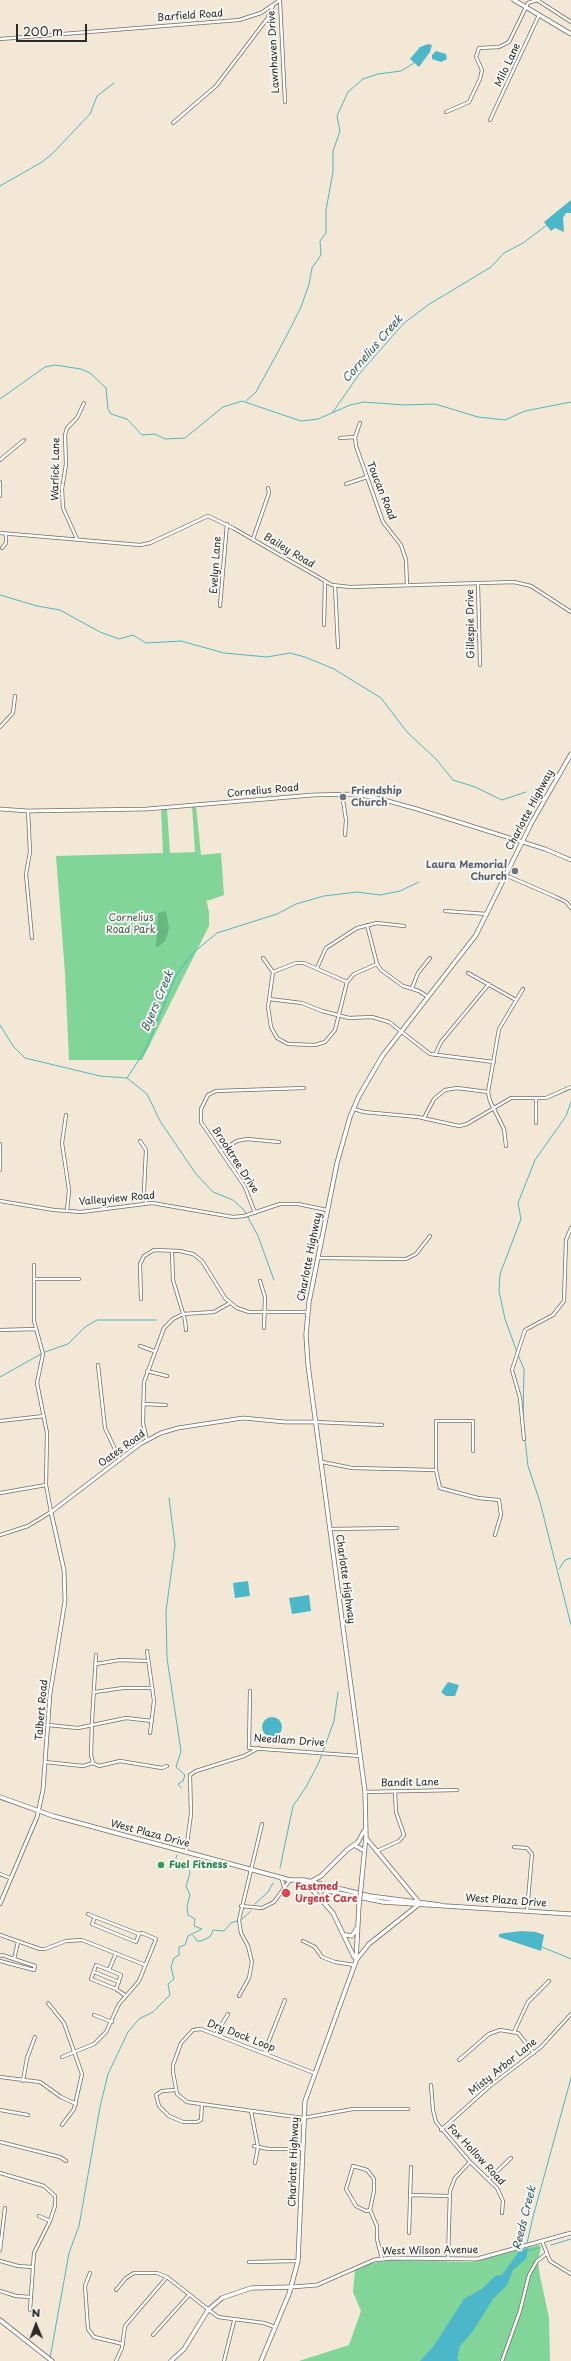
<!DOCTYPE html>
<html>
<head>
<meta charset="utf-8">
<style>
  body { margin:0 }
  #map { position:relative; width:571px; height:2361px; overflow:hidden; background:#f3e8d5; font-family:"Playpen Sans",sans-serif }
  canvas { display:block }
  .north { position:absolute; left:16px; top:2305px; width:40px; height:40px; -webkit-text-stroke:3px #f6f6f2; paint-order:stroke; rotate:359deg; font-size:11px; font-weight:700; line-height:16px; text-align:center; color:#2b2b2b }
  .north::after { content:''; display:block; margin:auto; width:14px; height:18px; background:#2b2b2b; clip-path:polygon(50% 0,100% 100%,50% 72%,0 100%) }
  .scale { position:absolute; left:16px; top:24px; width:71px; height:18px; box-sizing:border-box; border:2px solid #2b2b2b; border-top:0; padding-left:5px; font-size:12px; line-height:14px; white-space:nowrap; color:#2b2b2b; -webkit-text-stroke:3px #f6f6f2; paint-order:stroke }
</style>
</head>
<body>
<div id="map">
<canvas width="571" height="2361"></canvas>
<div class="north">N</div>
<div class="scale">200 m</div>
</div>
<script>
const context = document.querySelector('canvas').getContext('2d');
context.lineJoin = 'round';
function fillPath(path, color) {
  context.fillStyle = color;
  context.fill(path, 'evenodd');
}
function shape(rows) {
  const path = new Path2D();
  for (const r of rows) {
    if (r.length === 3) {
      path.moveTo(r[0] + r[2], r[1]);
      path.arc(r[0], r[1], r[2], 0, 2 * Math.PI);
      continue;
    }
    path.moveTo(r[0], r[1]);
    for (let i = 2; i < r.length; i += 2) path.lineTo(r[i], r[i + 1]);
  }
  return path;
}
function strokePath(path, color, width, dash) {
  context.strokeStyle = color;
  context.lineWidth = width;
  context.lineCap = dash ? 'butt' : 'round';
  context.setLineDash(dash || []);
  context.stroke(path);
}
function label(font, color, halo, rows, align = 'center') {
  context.font = font + ' "Playpen Sans",sans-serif';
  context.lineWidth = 4;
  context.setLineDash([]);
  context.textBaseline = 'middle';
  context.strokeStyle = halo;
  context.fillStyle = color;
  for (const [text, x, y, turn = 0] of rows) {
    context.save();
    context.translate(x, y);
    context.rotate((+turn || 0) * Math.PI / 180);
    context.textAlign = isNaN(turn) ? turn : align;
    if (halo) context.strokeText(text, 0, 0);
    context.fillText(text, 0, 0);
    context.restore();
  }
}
fillPath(shape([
  [192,806,196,806,201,855,221,853,224,895,207,901,206,899,209,912,209,926,142,1060,69,1060,65,973,56,856,163,853,161,808,167,809,170,853,195,852],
  [538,2245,541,2246,538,2262,540,2276,549,2318,550,2361,299,2361,349,2345,361,2311,353,2292,355,2270,367,2264,390,2260,472,2262]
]), '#81d598');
fillPath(shape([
  [166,911,169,928,167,936,164,942,156,948,158,913]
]), '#68b680');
fillPath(shape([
  [428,44,432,45,430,52,419,67,410,59,420,47],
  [436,51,446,54,447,59,441,62,432,59,432,55],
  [571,200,571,213,566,213,563,218,564,232,555,228,551,231,544,222],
  [248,1581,250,1596,235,1598,233,1583],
  [309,1595,311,1611,292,1614,289,1598],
  [448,1682,459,1685,455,1696,446,1696,441,1692],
  [272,1727,10],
  [521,1931,536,1932,544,1935,541,1951,499,1937,499,1934,505,1933],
  [528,2248,526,2259,513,2270,507,2285,493,2299,473,2331,460,2346,457,2358,459,2361,420,2361,433,2347,464,2299,482,2289,495,2276,502,2275,520,2250]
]), '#4cb7c8');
strokePath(shape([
  [0,186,42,162,52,154,90,114,97,96,114,83],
  [0,399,45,367,55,365,81,369,90,373,106,388,108,409,111,414,127,419,142,435,155,434,165,439,185,438,223,407,242,401,301,421,318,419,350,405,364,402,404,405,435,404,478,417,505,420,525,411,571,402],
  [246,401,256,392,286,337,301,307,309,284,312,268,321,255,320,241,326,233,326,210,333,172,333,151,340,131,337,116,348,92,363,79,378,74,401,71,414,63],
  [333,412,360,373,404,323,428,305,491,267,504,253,523,243,547,225],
  [0,595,37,606,60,610,100,632,119,639,133,635,146,643,181,641,224,653,267,657,290,653,305,657,334,669,381,698,407,732,436,759,453,780,475,787,502,800,526,792],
  [0,1025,13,1046,25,1058,100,1076,126,1078],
  [127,1078,146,1049,176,975,193,953,217,933,277,914,296,904,324,896,357,892,380,895,400,891,419,882],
  [127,1078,147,1094,160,1121,196,1174,213,1192,233,1200,244,1210,258,1236,274,1280],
  [45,1352,68,1344,85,1327,97,1320,156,1320],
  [517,1352,505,1319,499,1291,500,1274,521,1219,518,1203,535,1160,566,1116,571,1102],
  [518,1355,524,1369,523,1419],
  [0,1377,41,1354],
  [525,1440,528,1466,540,1502,571,1625],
  [169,1498,175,1545,166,1611,167,1658,181,1751,176,1767,185,1775,183,1781,178,1784,181,1788],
  [559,1569,565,1560,571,1558],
  [280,1868,293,1806,306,1787,319,1762,334,1721,338,1692],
  [255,1904,268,1892,273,1883],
  [242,1919,251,1911],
  [193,1935,197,1941,201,1941,210,1937,213,1930,224,1931,231,1923,237,1921],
  [542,1947,571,1959],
  [527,2243,533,2217,571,2078],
  [551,2245,571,2239],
  [527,2251,538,2248],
  [50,2358,69,2253,79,2226,100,2107,108,2074,128,2032,139,2019,153,2012,170,1995,168,1984,174,1979,171,1967,174,1958,179,1955,179,1947,185,1945,188,1936,202,1929,194,1926,195,1919,188,1915,187,1906,190,1895,186,1886,190,1873,187,1865,175,1861,177,1855]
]), '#4cb7c8', 1);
const minor = shape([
  [280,1,285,102],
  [0,39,239,20,261,13,280,0],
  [446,112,469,102,480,79,482,70,476,57,479,48,499,47,509,42,528,3,537,0,571,22],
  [490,120,539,15],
  [173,123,216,86,267,19,273,6],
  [360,423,355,437,356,446,383,522,401,545,406,560,407,585],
  [340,438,355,437],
  [0,460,24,440],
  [0,482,0,496],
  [346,484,367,477],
  [0,533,140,545,150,543,208,516,233,528,332,585,350,587,514,582,531,586,571,612],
  [77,539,63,508,62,489,66,464,65,435,67,428,77,418,84,403],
  [253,539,269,493,268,488],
  [2,548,6,543,6,534],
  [478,584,480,665],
  [335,585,338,647],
  [220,606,227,524],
  [324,625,325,582],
  [0,727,13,713,15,696],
  [342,794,346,820,345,835],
  [28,811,30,852,26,874,32,938],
  [505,875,556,897,566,902,571,908],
  [445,911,487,914],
  [367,925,377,964,381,970,403,986,419,991,428,997],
  [263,958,273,972,268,1007,271,1027,277,1038,288,1044,315,1045,325,1042,335,1030,347,982,354,974,377,964],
  [317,968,326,948,357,928,377,923,404,926],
  [273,972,296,963,304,963,347,982],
  [468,973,516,1000],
  [412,988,418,973,430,958],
  [269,999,302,1003,322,1011,349,1018,372,1017,389,1022,430,1054,494,1062],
  [435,1055,441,1042,489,984],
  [536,1099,536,1123],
  [354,1109,364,1112,418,1117,459,1126,467,1124,511,1098,546,1098,571,1087],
  [66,1115,62,1143,69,1190,67,1211],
  [424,1118,434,1099,445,1090,457,1088,488,1092],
  [140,1141,146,1150,144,1191,146,1203],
  [0,1144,0,1170],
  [506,1146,504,1129,490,1101,488,1092,499,1029,523,989],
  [220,1151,237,1141,247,1139,279,1142],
  [0,1201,54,1210,81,1212,152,1203,233,1217,244,1216,280,1204,298,1204,327,1210],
  [255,1213,245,1187,201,1122,201,1109,208,1095,216,1091,304,1088],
  [172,1251,173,1280,185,1320,186,1330],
  [318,1258,406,1259,416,1254,430,1236],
  [34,1279,79,1279],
  [260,1281,265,1297,264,1328],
  [141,1299,140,1264,144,1256,154,1250,180,1251,193,1254,202,1261,225,1298,237,1308,249,1312,307,1312],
  [0,1330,36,1329],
  [140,1346,154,1351],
  [98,1365,105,1428,120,1460],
  [147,1371,167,1376],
  [143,1404,166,1405],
  [0,1421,44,1416],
  [316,1422,382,1425],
  [524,1439,520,1398,512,1370,525,1330,553,1315,564,1301,566,1240,571,1228],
  [147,1440,143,1423,144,1382,164,1328,173,1319,183,1314,214,1312,230,1303],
  [473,1451,473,1421,436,1421,436,1470,440,1488,478,1498,499,1500,501,1515,495,1535],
  [322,1462,352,1468,436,1470],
  [0,1493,46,1485],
  [330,1529,397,1528],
  [0,1535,28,1526,51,1512,46,1485,47,1433,37,1383,43,1354,34,1321,34,1265],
  [147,1651,154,1701,150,1733],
  [96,1664,120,1660,148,1661],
  [250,1691,249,1748,360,1756],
  [95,1692,123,1688,152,1688],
  [48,1725,78,1728,126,1718,152,1721],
  [45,1762,83,1766,93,1763,99,1766,120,1761,162,1768,167,1766],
  [93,1763,91,1755,92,1721,96,1655],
  [365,1792,457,1790],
  [514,1847,527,1848,532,1854,527,1911],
  [186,1851,191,1814,190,1775,196,1771,244,1756,259,1748],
  [377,1851,399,1841,404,1835,396,1812,395,1792],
  [0,1874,10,1878],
  [281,1877,284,1887],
  [241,1906,262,1908,274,1902,290,1880],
  [95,1917,139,1934],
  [0,1935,40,1949,45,1949,66,1941,82,1940,145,1965],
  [303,1941,315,1947,322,1957,335,1962,354,1965],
  [116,1953,109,1970,121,1975,116,1989,126,1996],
  [0,1956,2,1955,35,1966,34,1970,0,1961],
  [14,1959,18,1942],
  [109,1970,96,1965,91,1979,116,1989],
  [94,1972,119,1982],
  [239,1996,249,1978,252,1962,248,1946,241,1933,239,1920,262,1824],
  [48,2003,64,2023,82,2074,74,2109,62,2125],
  [94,2015,112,2022],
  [514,2032,528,2002,549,1981],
  [216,2034,228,2014],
  [264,2053,285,2000],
  [62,2057,94,2044,106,2032,119,2004,139,1981,156,1939,142,1933,139,1934,136,1942,92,1924,95,1917,88,1914],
  [459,2060,489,2034,500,2030,518,2033,534,2053],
  [314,2073,201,2029,193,2030,181,2043,173,2065,173,2072,177,2094,187,2102,303,2118,353,2109,408,2109],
  [0,2077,40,2082,61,2097,76,2104],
  [23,2081,27,2058,35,2037],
  [431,2085,433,2110,436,2122,470,2162,497,2188,503,2201,502,2213],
  [175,2090,162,2091,156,2095,159,2106,169,2116,183,2122,197,2122,201,2120,202,2104],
  [0,2110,28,2115],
  [251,2111,258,2147,255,2163],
  [441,2130,490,2086,541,2047,571,2014],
  [0,2142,60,2157,66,2161],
  [254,2146,268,2149,302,2149],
  [353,2166,367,2170,374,2179,374,2191,370,2210,366,2211,356,2206,346,2189,353,2166],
  [0,2173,44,2186,55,2196,55,2206,50,2221,34,2253,30,2310],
  [489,2179,511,2158],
  [410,2195,449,2196],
  [370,2210,377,2226,377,2239,382,2259],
  [39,2216,50,2221],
  [409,2233,411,2167],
  [542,2241,550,2261,571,2274],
  [0,2250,5,2208],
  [448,2259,450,2191,455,2178,470,2162],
  [0,2261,18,2266,33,2267],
  [249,2262,298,2261],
  [90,2273,85,2286,88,2329,94,2337,123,2344],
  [116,2290,126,2278,134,2273,157,2273,167,2277,218,2317,264,2323,275,2327],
  [0,2291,16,2296,31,2297],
  [153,2335,189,2295],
  [116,2361,122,2348,125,2326,167,2277],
  [224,2361,234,2321],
  [502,2361,520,2311,529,2275,537,2261,546,2254]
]);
const tertiary = shape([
  [0,809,28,811,147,809,313,795,353,794,377,798,417,809,545,849,571,860],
  [0,1904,37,1817,43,1790,50,1694,65,1601,64,1570,51,1512,140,1444,161,1433,178,1428,243,1418,285,1422,316,1422],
  [292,2287,317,2285,374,2260,392,2258,477,2259,571,2233]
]);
const secondary = shape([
  [0,2320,52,2361],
  [171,2361,184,2349,208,2310,222,2298,251,2288,292,2287]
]);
const primary = shape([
  [514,0,571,34],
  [0,1797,53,1816,290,1880,304,1880,370,1896,440,1905],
  [366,1838,418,1901],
  [354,1845,363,1850],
  [298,1881,333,1892,383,1902,571,1914],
  [310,1882,321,1876,347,1850,358,1842,364,1831],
  [309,1886,333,1913,354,1957],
  [361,1887,366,1836,365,1792,308,1365,306,1335,309,1302,337,1163,350,1117,359,1096,383,1055,476,935,532,822,571,754],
  [323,1900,324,1895,328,1891],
  [346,1935,352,1936,357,1928],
  [357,1959,369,1944,418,1905],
  [261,2361,289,2294,298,2261,305,2101,356,1961,359,1905]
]);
strokePath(minor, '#716d66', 4);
strokePath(tertiary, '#716d66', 4.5);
strokePath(secondary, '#716d66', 5);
strokePath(primary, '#716d66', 5);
strokePath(minor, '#fff', 2.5);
strokePath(tertiary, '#fff', 3);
strokePath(secondary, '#fff', 3.5);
strokePath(primary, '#fff', 3.5);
const primaryBridge = shape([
  [359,1905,361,1887]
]);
strokePath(primaryBridge, '#716d66', 5, []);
strokePath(primaryBridge, '#fff', 3.5);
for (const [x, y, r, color] of [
  [343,797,4,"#6b7280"],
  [515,871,4,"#6b7280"],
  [161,1865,4,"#2e9e5b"],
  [286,1893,5,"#e0444e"]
]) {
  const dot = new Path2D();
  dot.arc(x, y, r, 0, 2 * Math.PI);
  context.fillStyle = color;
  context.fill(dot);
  strokePath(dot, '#f6f6f2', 1.5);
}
label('10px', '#2b2b2b', '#f6f6f2', [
  ["Barfield Road",190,16,-4],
  ["Lawnhaven Drive",274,52,-93],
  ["Milo Lane",508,65,-65],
  ["Warlick Lane",56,469,-89],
  ["Toucan Road",381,491,68],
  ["Bailey Road",289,551,31],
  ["Evelyn Lane",216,565,-86],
  ["Gillespie Drive",471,624,-91],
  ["Cornelius Road",263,791,-5],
  ["Charlotte Highway",530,810,-62],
  ["Brooktree Drive",235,1160,57],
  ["Valleyview Road",117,1199,-5],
  ["Charlotte Highway",310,1257,-79],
  ["Oates Road",122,1449,-36],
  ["Charlotte Highway",345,1579,82],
  ["Talbert Road",42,1710,-85],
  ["Needlam Drive",289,1741,4],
  ["Bandit Lane",410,1783,-1],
  ["West Plaza Drive",150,1834,15],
  ["West Plaza Drive",506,1901,4],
  ["Dry Dock Loop",241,2036,21],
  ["Misty Arbor Lane",503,2067,-39],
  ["Fox Hollow Road",476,2155,47],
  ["Charlotte Highway",294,2162,-88],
  ["West Wilson Avenue",430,2251,-1]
]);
label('bold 10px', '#5b616d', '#f6f6f2', [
  ["Friendship",351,791],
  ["Church",351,803],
  ["Laura Memorial",507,865,"right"],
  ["Church",507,877,"right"]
], 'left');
label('10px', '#455e4c', '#f6f6f2', [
  ["Cornelius",131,918],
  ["Road Park",131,930]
]);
label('bold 10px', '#27864d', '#f6f6f2', [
  ["Fuel Fitness",169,1865]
], 'left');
label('bold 10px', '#be3a42', '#f6f6f2', [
  ["Fastmed",295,1887],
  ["Urgent Care",295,1899]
], 'left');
label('italic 11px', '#375c62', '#f6f6f2', [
  ["Cornelius Creek",373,349,-49],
  ["Byers Creek",158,1001,-67],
  ["Reeds Creek",525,2218,-76]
]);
</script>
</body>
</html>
